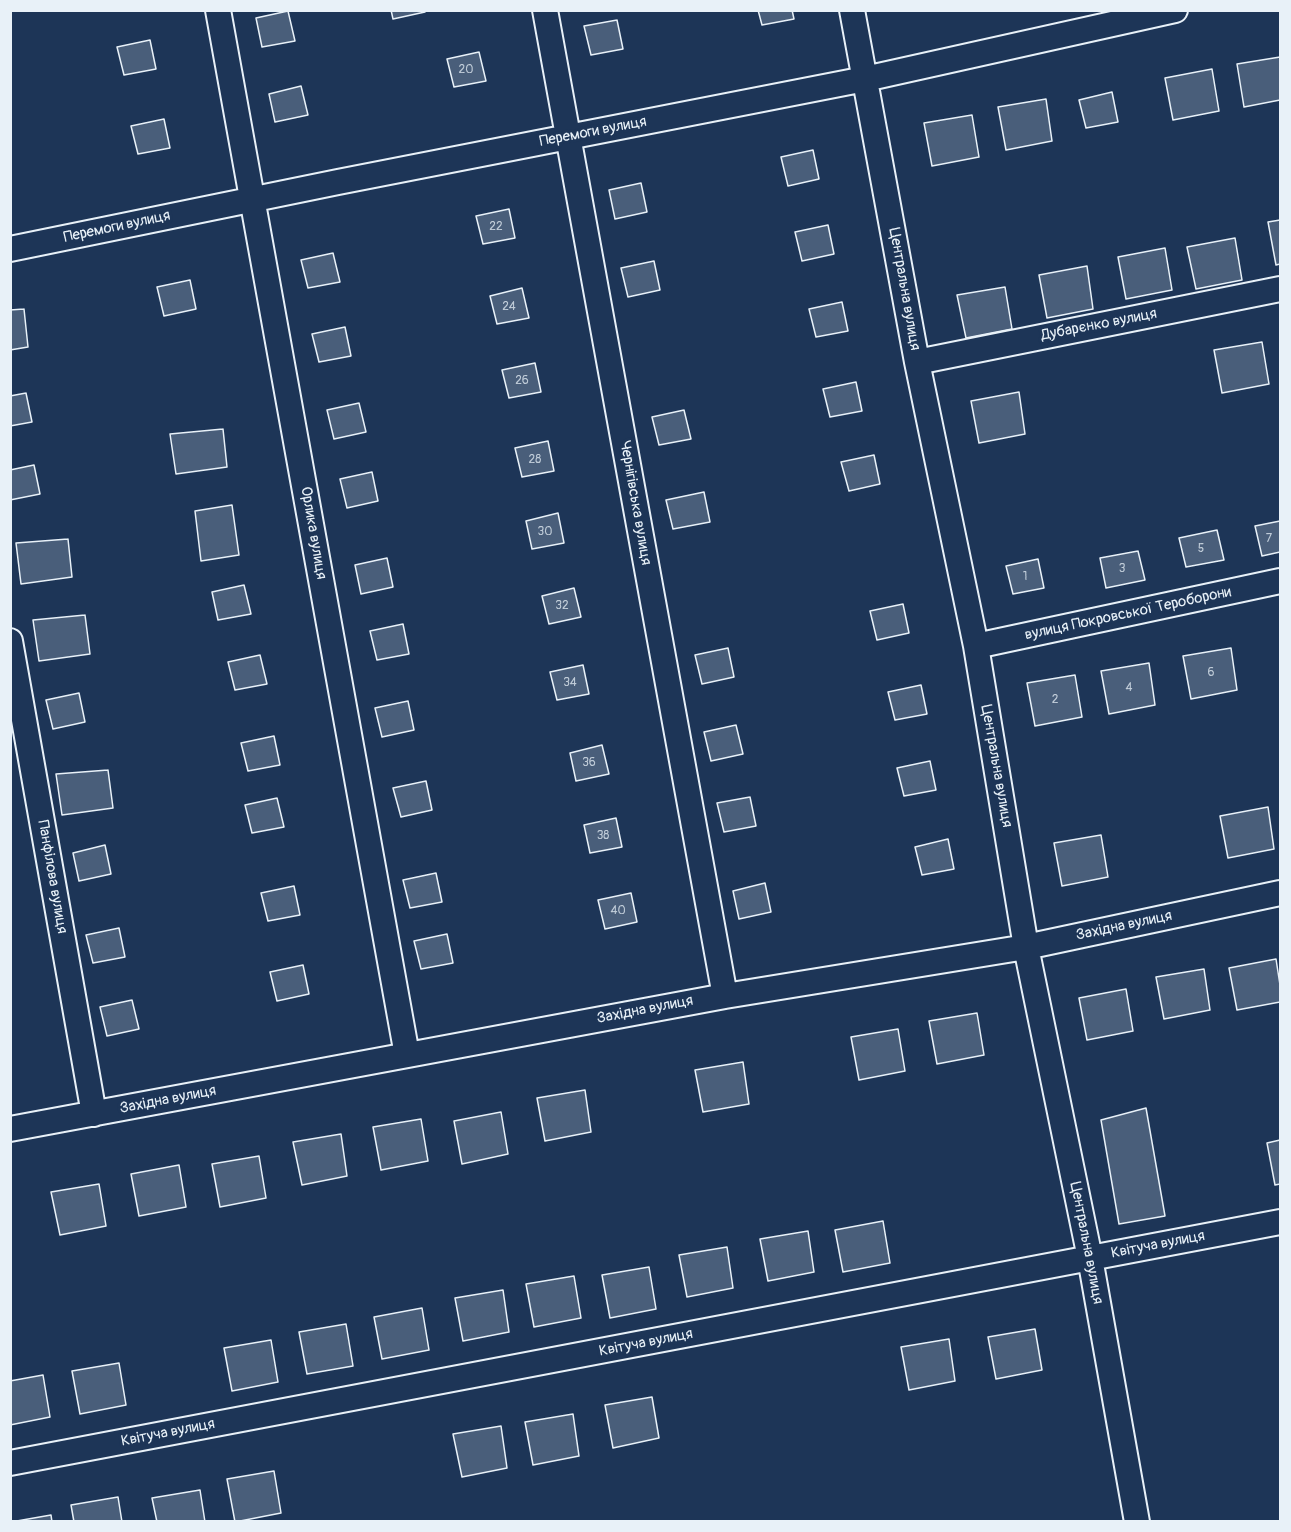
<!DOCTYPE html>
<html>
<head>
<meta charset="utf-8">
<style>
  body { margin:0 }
  #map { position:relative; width:1291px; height:1532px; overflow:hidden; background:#1d3557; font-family:Pangolin,sans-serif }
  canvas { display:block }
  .frame { position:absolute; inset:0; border:12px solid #e8f1f8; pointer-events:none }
</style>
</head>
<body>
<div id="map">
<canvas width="1291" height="1532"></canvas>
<div class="frame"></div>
</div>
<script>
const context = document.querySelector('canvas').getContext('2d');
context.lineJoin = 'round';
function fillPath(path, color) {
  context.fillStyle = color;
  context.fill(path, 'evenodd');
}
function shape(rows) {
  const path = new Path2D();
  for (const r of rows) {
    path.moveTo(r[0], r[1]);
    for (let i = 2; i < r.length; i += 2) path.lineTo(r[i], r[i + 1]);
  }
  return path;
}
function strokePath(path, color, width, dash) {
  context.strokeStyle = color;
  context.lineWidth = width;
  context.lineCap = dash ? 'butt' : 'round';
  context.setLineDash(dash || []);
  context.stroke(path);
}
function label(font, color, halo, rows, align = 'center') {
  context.font = font + ' Pangolin,sans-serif';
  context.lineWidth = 6;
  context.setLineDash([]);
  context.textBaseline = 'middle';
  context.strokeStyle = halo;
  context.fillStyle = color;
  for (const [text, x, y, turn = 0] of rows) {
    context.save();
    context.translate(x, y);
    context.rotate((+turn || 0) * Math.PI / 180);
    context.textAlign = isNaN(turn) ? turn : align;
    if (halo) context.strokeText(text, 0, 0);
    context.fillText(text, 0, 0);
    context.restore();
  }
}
const building = shape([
  [391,10,425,10,425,12,393,19,391,10],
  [758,10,792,10,794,19,762,25,758,10],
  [288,11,295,41,262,47,256,18,288,11],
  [617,20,623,49,591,55,584,26,617,20],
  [150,40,156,69,124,75,117,47,150,40],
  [479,52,486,81,454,87,447,59,479,52],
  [1280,57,1280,100,1244,107,1237,64,1280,57],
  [1212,69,1219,111,1173,120,1165,78,1212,69],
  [301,86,308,115,275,122,269,94,301,86],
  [1112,92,1118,122,1086,128,1079,100,1112,92],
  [1046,99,1052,141,1006,150,998,107,1046,99],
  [972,115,979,157,932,166,924,123,972,115],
  [164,119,170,148,138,154,131,126,164,119],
  [813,150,819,179,788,186,781,157,813,150],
  [641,183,647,212,615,219,609,190,641,183],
  [509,209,515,238,483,244,476,216,509,209],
  [1280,220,1280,264,1276,265,1268,222,1280,220],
  [828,225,834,254,802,261,795,232,828,225],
  [1235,238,1242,280,1196,289,1187,247,1235,238],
  [1165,248,1172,290,1126,299,1118,257,1165,248],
  [333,253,340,282,308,288,301,260,333,253],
  [654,261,660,290,628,297,621,268,654,261],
  [1087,266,1093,309,1047,318,1039,275,1087,266],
  [190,280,196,309,164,316,157,287,190,280],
  [1005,287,1012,329,966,338,957,295,1005,287],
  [522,288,529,318,497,324,490,296,522,288],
  [842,302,848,331,816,337,809,309,842,302],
  [24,309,28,347,10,350,10,310,24,309],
  [345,327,351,356,319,362,312,334,345,327],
  [1262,342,1269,384,1222,393,1214,350,1262,342],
  [535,363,541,392,509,398,502,370,535,363],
  [856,382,862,411,830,417,823,389,856,382],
  [1019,392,1025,434,979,443,971,401,1019,392],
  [26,393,32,422,10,426,10,396,26,393],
  [359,403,366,432,334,439,327,410,359,403],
  [684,410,691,439,659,445,652,417,684,410],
  [223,429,227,467,176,474,170,434,223,429],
  [548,441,554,471,522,477,515,448,548,441],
  [874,455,880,484,849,491,841,462,874,455],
  [34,465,40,494,10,500,10,470,34,465],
  [372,472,378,501,347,508,340,479,372,472],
  [704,492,710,522,673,529,666,500,704,492],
  [232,505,239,555,201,561,195,511,232,505],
  [558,513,564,543,532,549,526,521,558,513],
  [1280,521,1280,552,1262,556,1255,526,1280,521],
  [1217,530,1224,560,1186,567,1179,538,1217,530],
  [68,539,72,577,21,584,16,543,68,539],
  [1138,551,1145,580,1106,588,1100,558,1138,551],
  [387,558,393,587,361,594,355,565,387,558],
  [1038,559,1044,588,1013,594,1006,566,1038,559],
  [244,585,251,614,218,620,212,592,244,585],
  [574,588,581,617,549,624,542,596,574,588],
  [903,604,909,633,877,640,870,611,903,604],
  [85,615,90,654,39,661,33,620,85,615],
  [403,624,409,654,377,660,370,631,403,624],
  [728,648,734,677,702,684,695,655,728,648],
  [1231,648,1237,690,1191,699,1183,656,1231,648],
  [260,655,267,684,235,690,228,662,260,655],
  [1149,663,1155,705,1109,714,1101,671,1149,663],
  [583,665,589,694,557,700,550,672,583,665],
  [1075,675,1082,717,1035,726,1027,683,1075,675],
  [921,685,927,714,895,720,888,692,921,685],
  [79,693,85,722,53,729,46,700,79,693],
  [408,701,414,730,382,737,375,708,408,701],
  [736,725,743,754,711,761,704,732,736,725],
  [274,736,280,765,248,771,241,743,274,736],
  [602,745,609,774,576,781,570,753,602,745],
  [930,761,936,790,904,796,897,768,930,761],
  [108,770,113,808,62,815,56,774,108,770],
  [426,781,432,810,401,817,393,788,426,781],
  [750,797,756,826,724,832,717,803,750,797],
  [277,798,284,827,252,833,245,805,277,798],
  [1268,807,1274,849,1228,858,1220,816,1268,807],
  [616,818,622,847,590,853,584,825,616,818],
  [1101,835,1108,877,1062,886,1054,843,1101,835],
  [948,839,954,869,922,875,915,847,948,839],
  [105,845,111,874,79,881,73,853,105,845],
  [436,873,442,902,410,908,403,880,436,873],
  [765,883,771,912,739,919,733,891,765,883],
  [294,886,300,915,268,921,261,893,294,886],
  [631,893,637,922,605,929,598,900,631,893],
  [119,928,125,957,93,963,86,935,119,928],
  [447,934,453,963,421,969,414,941,447,934],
  [1276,959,1280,985,1280,1002,1237,1010,1229,968,1276,959],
  [303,965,309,994,277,1001,270,972,303,965],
  [1204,969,1210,1010,1164,1019,1156,977,1204,969],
  [1126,989,1133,1031,1087,1040,1079,998,1126,989],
  [132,1000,139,1029,107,1036,100,1007,132,1000],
  [977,1013,984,1055,937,1064,929,1021,977,1013],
  [898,1029,905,1071,859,1080,851,1037,898,1029],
  [743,1062,749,1104,703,1112,695,1070,743,1062],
  [585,1090,591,1132,545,1141,537,1098,585,1090],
  [1146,1108,1165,1216,1119,1224,1101,1120,1146,1108],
  [501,1112,508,1154,462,1164,454,1121,501,1112],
  [421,1119,428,1161,381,1170,373,1127,421,1119],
  [341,1134,347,1176,302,1185,293,1142,341,1134],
  [1280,1140,1280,1184,1275,1185,1267,1143,1280,1140],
  [259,1156,266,1198,220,1207,212,1164,259,1156],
  [179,1165,186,1207,139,1216,131,1174,179,1165],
  [99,1184,106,1226,60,1235,51,1192,99,1184],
  [883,1221,890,1263,843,1272,835,1230,883,1221],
  [808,1231,814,1272,768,1281,760,1239,808,1231],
  [727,1247,733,1288,687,1297,679,1255,727,1247],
  [649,1267,656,1309,610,1318,602,1275,649,1267],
  [574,1276,581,1318,534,1327,526,1284,574,1276],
  [503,1290,509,1332,463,1341,455,1298,503,1290],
  [422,1308,429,1350,382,1359,374,1317,422,1308],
  [346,1324,353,1366,307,1374,299,1332,346,1324],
  [1035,1329,1042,1370,996,1379,988,1337,1035,1329],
  [949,1339,955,1381,909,1390,901,1347,949,1339],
  [271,1340,278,1382,232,1391,224,1348,271,1340],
  [119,1363,126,1405,80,1414,72,1371,119,1363],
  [43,1375,50,1417,10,1425,10,1381,43,1375],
  [652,1397,659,1438,613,1448,605,1405,652,1397],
  [573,1414,579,1456,533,1465,525,1422,573,1414],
  [501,1426,507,1468,462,1477,453,1434,501,1426],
  [274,1471,281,1513,235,1522,227,1479,274,1471],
  [200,1490,205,1522,157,1522,152,1498,200,1490],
  [118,1497,122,1522,74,1522,71,1505,118,1497],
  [51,1515,52,1522,11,1522,51,1515]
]);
fillPath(building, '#495e7a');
strokePath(building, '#e8f1f8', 1.5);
const street = shape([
  [218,10,407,1055],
  [545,10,725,996],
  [852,10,917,362,976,646,1026,947,1090,1258,1137,1522],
  [10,249,338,182,865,79,1175,10],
  [917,362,1280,289],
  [10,641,94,1114],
  [976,646,1280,581],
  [10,1129,725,996,1026,947,1280,893],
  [10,1463,1280,1222]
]);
strokePath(street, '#e8f1f8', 28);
strokePath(street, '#1d3557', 24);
label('12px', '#c0ccd8', null, [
  ["20",466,70],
  ["22",496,227],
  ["24",509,307],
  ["26",522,381],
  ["28",535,460],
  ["30",545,532],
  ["7",1269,539],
  ["5",1201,549],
  ["3",1122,569],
  ["1",1025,577],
  ["32",562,606],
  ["6",1211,673],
  ["34",570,683],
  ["4",1129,688],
  ["2",1055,700],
  ["36",589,763],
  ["38",603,836],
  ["40",618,911]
]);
label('15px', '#e8f1f8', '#1d3557', [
  ["Перемоги вулиця",593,132,-11],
  ["Перемоги вулиця",117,227,-12],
  ["Центральна вулиця",904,289,80],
  ["Дубарєнко вулиця",1099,325,-11],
  ["Чернігівська вулиця",635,503,80],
  ["Орлика вулиця",313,533,80],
  ["вулиця Покровської Тероборони",1128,614,-12],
  ["Центральна вулиця",996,766,80],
  ["Панфілова вулиця",52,877,80],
  ["Західна вулиця",1124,926,-12],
  ["Західна вулиця",645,1010,-11],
  ["Західна вулиця",168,1100,-11],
  ["Центральна вулиця",1086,1243,79],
  ["Квітуча вулиця",1158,1245,-11],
  ["Квітуча вулиця",646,1343,-11],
  ["Квітуча вулиця",168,1433,-11]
]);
</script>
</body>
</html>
